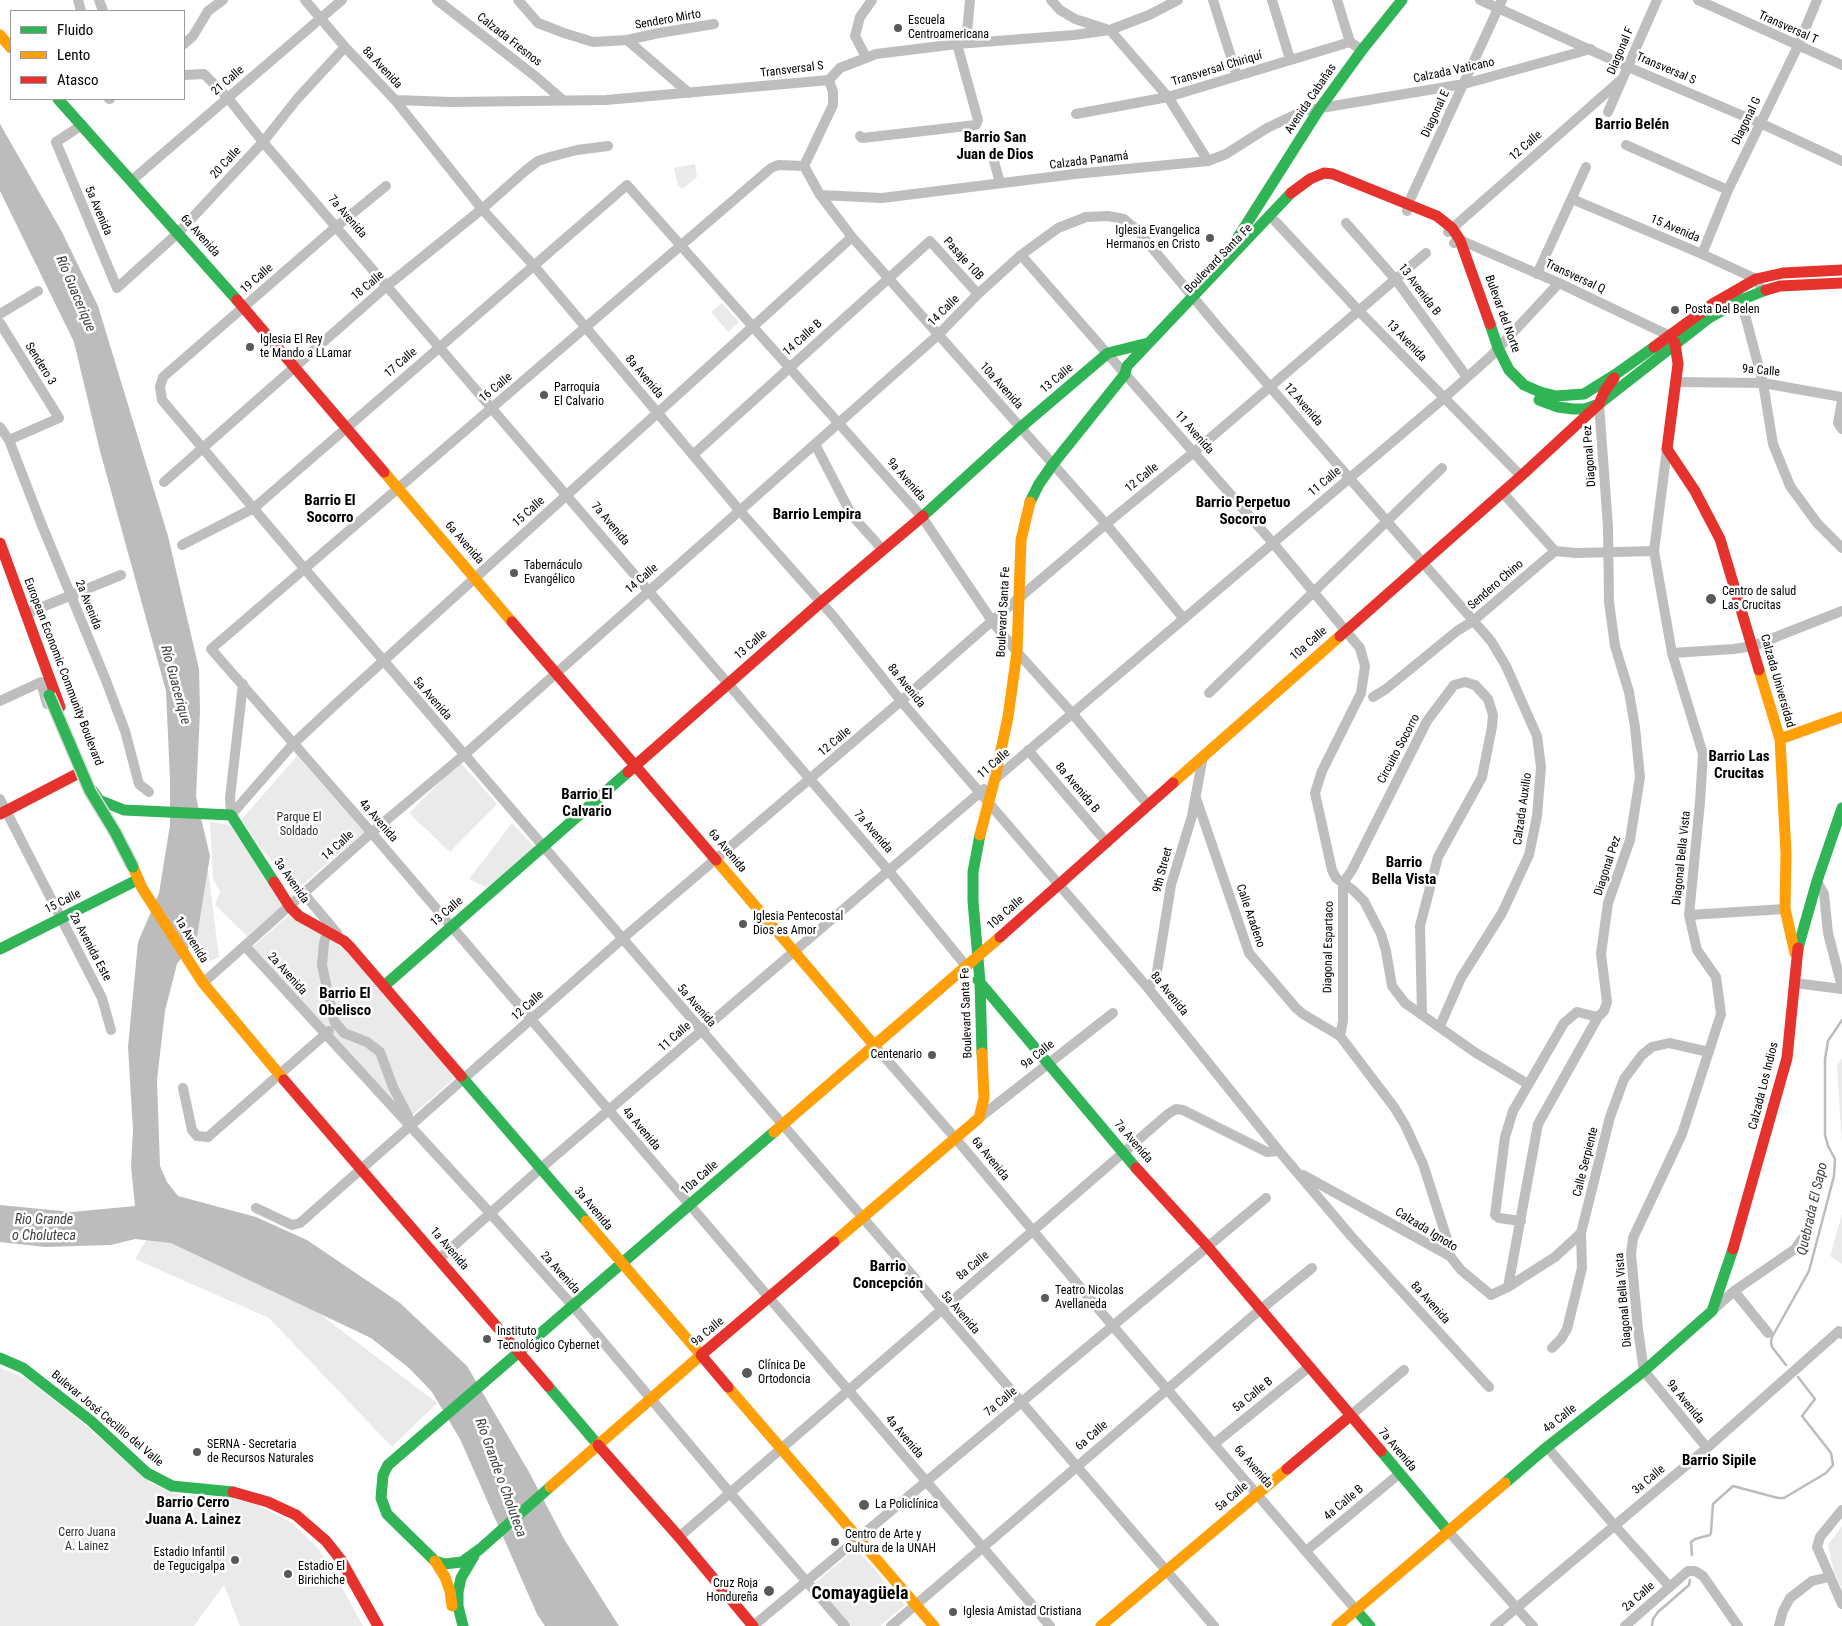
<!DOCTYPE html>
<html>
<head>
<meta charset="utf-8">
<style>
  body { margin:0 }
  #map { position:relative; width:1842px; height:1626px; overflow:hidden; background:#fff; font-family:"Roboto Condensed",sans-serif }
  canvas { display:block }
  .legend { position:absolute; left:10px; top:10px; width:175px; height:90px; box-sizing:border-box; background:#fff; border:1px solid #999; margin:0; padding:6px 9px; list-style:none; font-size:15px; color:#000 }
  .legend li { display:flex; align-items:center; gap:10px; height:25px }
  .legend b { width:25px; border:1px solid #999 }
</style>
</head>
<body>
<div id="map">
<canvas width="1842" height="1626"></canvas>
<ul class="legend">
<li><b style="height:6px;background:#30b455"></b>Fluido</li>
<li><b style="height:6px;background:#ff9f0a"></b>Lento</li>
<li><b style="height:6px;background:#e5322d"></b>Atasco</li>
</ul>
</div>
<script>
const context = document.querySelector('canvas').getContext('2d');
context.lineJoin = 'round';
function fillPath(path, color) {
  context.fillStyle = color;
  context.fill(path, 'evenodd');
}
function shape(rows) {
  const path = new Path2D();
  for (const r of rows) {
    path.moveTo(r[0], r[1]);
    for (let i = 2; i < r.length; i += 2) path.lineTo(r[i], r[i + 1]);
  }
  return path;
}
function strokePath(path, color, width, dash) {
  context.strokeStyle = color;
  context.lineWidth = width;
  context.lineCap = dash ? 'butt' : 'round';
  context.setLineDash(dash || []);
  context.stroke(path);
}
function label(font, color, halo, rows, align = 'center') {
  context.font = font + ' "Roboto Condensed",sans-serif';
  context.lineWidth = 5;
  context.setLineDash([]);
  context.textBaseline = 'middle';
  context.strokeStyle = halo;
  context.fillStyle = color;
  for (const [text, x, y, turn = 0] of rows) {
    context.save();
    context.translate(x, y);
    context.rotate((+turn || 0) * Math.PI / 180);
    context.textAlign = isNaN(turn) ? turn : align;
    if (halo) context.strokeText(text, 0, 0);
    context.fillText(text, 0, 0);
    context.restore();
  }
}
fillPath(shape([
  [695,164,697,177,682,189,678,186,674,168],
  [722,303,739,322,728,332,711,312],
  [297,756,364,832,294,892,241,820],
  [460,762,497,804,450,852,409,813],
  [210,822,230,825,285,905,247,936,215,905,220,892,213,879],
  [512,823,535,848,488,888,469,879],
  [203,830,219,957,201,965,181,933,194,840],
  [297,908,384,986,455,1078,410,1117,249,950],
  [1842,1058,1842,1145,1837,1066],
  [1842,1214,1842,1264,1830,1256],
  [151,1232,291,1292,437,1403,392,1447,269,1318,135,1259],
  [0,1368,26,1378,78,1419,154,1485,180,1495,227,1497,257,1505,291,1522,317,1547,328,1562,363,1626,240,1626,224,1585,194,1626,0,1626],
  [1842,1526,1842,1589,1834,1572,1828,1545],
  [856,1548,905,1605,880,1626,851,1626,814,1584]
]), '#eaeaea');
fillPath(shape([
  [0,124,62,232,98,306,168,536,199,669,200,711,196,797,210,856,197,936,177,964,165,1011,157,1080,160,1166,167,1182,178,1196,256,1217,307,1240,400,1303,467,1366,529,1472,564,1539,619,1626,545,1626,537,1614,460,1439,432,1392,409,1368,371,1338,171,1243,135,1239,111,1245,45,1247,0,1242,0,1205,72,1212,135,1206,131,1166,133,1130,128,1047,138,942,159,893,170,825,170,780,166,691,100,451,74,342,0,191]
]), '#bcbcbc');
strokePath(shape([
  [1786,1365,1772,1347,1771,1342,1772,1337,1809,1271,1834,1176,1835,1159,1828,1146,1825,1135,1825,1059,1828,1041,1842,1020],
  [1692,1555,1691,1542,1695,1539,1710,1535,1711,1532,1713,1504,1733,1486,1778,1498,1784,1498,1826,1473,1833,1465,1831,1453,1802,1416,1815,1399,1798,1377],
  [1652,1626,1653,1619,1658,1612,1689,1585,1690,1580]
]), '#bcbcbc', 2.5);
strokePath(shape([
  [78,0,81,11],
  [99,0,103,11],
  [305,0,345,47,395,100,482,209,535,267,740,511,834,617,901,701,1148,988,1279,1151,1351,1236,1489,1387],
  [437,0,535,76,564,101],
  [518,0,538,23,564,33,593,42,627,40,689,93],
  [1051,0,1060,10,1075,19,1106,29],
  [1213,0,1237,76],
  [1272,0,1290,59],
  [1337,0,1350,42],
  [1480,0,1628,67,1760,123,1842,161],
  [1698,0,1842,65],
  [1110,30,1168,97,1208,161],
  [627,40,659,33,714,24],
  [966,43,970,0],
  [184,44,193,36,208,11,223,0],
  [866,57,855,36,860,17,872,0],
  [184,75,204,74,228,98,263,142,888,870,966,966],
  [109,99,110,99],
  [395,100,452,102,606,100,829,80,840,68,876,54,957,44,1074,35,1110,30,1149,15,1178,0],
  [1608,112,1657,0],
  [1076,114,1168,97,1350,42,1362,50],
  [82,125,56,142,117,288,178,233,263,142,297,99,345,47],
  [860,136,862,138,976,125,978,120,957,44],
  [1626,145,1728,190],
  [994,161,1000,183],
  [804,166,778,165,771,168,211,649,364,824,1050,1626],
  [804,166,820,195,852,237,1106,524,1184,619],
  [804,166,833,105,833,92,829,80],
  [131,181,342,0],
  [386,186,337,226,163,377,160,387,162,400,304,568,1214,1626],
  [820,195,882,198,1075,174,1208,161,1226,154,1267,128,1303,111,1464,84,1591,49],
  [1572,199,1702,254,1756,279,1759,284],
  [1407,211,1408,204,1502,0],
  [1275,221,1359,311,1521,476],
  [1346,223,1396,280,1467,377],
  [1448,232,1622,79],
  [1454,243,1460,240,1559,283,1668,335,1673,340],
  [1702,254,1728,190,1798,46,1817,0],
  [1021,255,1273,543,1360,648,1365,666,1361,693,1322,771,1315,793,1332,870,1336,878,1353,890,1364,901,1381,934,1386,951,1392,986,1405,1003,1476,1053,1528,1084],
  [1537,274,1586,167],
  [1738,296,1741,300,1763,383,1773,444,1790,486,1817,523,1842,548],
  [0,314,38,291],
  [0,323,59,418,9,440],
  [1676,382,1763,383,1842,397],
  [1842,401,1838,423,1842,429],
  [0,427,9,440,41,523,105,678,125,731,139,784,149,792],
  [815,444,847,506,856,520,883,550],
  [1667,449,1654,551,1672,653,1703,754,1700,802,1689,915,1697,950,1716,977,1721,1014,1682,1134,1633,1238,1631,1254,1638,1329,1644,1371,1707,1448],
  [694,454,930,241,978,294],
  [164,482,388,285,482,209,525,171,538,161,550,157,577,150,608,146],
  [1502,492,1555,551],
  [182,545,254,508,627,185,922,517,992,621,1017,652,1072,713,1148,805],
  [25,614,121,575],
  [1672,653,1734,649,1753,646,1842,611],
  [1209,693,1442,468],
  [1373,697,1386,689,1457,631,1473,621,1555,551,1576,553,1654,551],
  [0,701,41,682,47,704],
  [1028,750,1107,843],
  [995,779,1444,398,1491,356,1559,283],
  [1196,798,1249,953,1296,1008,1303,1014,1340,1036,1394,1107,1405,1125,1423,1164,1447,1239,1450,1256],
  [0,799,102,998,111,1030],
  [231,815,293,744,338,702,852,237],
  [231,815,230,798,243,684],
  [1817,881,1824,894,1828,933,1842,987],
  [1343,883,1352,870,1427,721,1454,685,1465,682,1475,685,1488,699,1493,715,1492,727,1482,777,1438,857,1420,926,1422,1014],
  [304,894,337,933],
  [1689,915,1785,909],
  [330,929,327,932,324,943,322,965,334,1021,344,1033,367,1042,380,1052,393,1087,408,1116],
  [245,946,490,1213,573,1306,730,1493,845,1626],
  [203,983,371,833,464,755,938,335,978,294,1021,255,1058,228,1086,217,1108,216,1124,219,1138,231,1218,327,1491,641,1506,666,1537,736,1541,767,1537,816,1529,855,1502,913,1461,978,1440,1026],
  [1795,983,1842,989],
  [1148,988,1156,978,1171,885,1192,816,1203,756],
  [1340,1036,1343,1021,1343,883],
  [874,1045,956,1139,1112,1325,1356,1610],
  [183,1088,192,1130,197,1136,208,1137,329,1031],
  [979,1118,1113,1013],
  [1303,1175,1450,1256,1461,1270,1491,1295,1508,1287,1555,1257,1581,1233],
  [256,1208,292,1225,300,1223,622,939,901,701,992,621,1106,524,1194,452,1426,253],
  [1521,1221,1499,1218,1495,1215,1505,1137,1513,1111,1564,1023,1577,1012,1598,1017],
  [439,1259,541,1168,984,789],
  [1508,1287,1538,1124,1598,1017,1604,1011,1607,1002,1601,954,1608,903,1630,840,1640,777,1635,727,1629,692,1615,646,1609,602,1608,527,1599,404],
  [1734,1291,1768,1333],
  [1714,1309,1734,1291,1795,1249,1802,1239],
  [1552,1348,1561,1339,1567,1329,1582,1268,1581,1233,1610,1117,1624,1079,1642,1055,1652,1047,1669,1043,1709,1052],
  [1350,1416,1404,1370],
  [1214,1444,1309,1367],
  [1547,1447,1615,1526,1670,1587],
  [1842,1510,1820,1537,1817,1547,1842,1604],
  [1448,1531,1533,1626],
  [679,1537,1168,1114,1176,1109,1183,1110,1267,1152,1279,1151],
  [1306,1551,1399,1474],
  [753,1626,1266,1198],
  [891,1626,1261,1309,1312,1268],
  [1495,1626,1707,1448,1839,1331,1842,1334],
  [1625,1626,1688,1571,1695,1571,1703,1576,1738,1626],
  [1779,1626,1783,1611,1790,1598,1812,1581,1829,1577]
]), '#bebebe', 10);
strokePath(shape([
  [58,99,237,300],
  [1235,242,1320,108,1362,50,1402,0],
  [1490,324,1498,348,1509,370,1524,385,1540,392,1556,396,1584,394,1616,374,1654,347],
  [1539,400,1558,407,1573,409,1585,409,1599,404,1709,318,1741,300,1766,290],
  [1030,502,1039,484,1053,464,1125,374,1127,366,1291,193],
  [923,516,1021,427,1108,353,1148,343],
  [92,790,99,800,124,810,231,815,274,882],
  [980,835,973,872,973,901,980,982,982,1053],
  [1798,948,1817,881,1842,808],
  [0,949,137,880],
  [978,980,1136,1168],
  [384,986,628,772],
  [461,1076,586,1221],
  [519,1352,774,1132],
  [519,1352,388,1465,383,1475,381,1498,387,1514,435,1561,444,1564,462,1562,480,1549,550,1487],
  [0,1358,23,1368,91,1421,147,1473,172,1486,233,1492],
  [548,1386,598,1445],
  [1381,1451,1448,1531],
  [1505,1483,1547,1447,1644,1371,1712,1311,1733,1249],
  [1356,1610,1370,1626],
  [463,1626,458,1606,458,1592,461,1578,474,1556]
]), '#30b455', 11);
strokePath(shape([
  [0,35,11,48],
  [384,472,512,622],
  [1759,670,1780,739,1786,853,1785,909,1795,953],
  [1780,739,1842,717],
  [1173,783,1340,636],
  [980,835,995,778,1008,717,1017,652,1021,540,1030,502],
  [716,860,874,1045],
  [133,867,142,888,203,983,284,1080],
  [774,1132,1000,937],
  [834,1242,979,1118,984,1098,982,1053],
  [728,1387,934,1626],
  [550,1487,701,1355,586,1221],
  [435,1561,445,1577,450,1591,452,1606],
  [1101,1626,1287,1469],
  [1337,1626,1505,1483]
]), '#ff9f0a', 11);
strokePath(shape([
  [1291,193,1310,179,1324,173,1333,174,1437,216,1452,228,1460,240,1490,324],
  [1766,290,1780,286,1842,283],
  [237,300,384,472],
  [1675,343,1678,364,1667,449,1695,491,1720,539,1759,670],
  [1654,347,1714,303,1756,279,1783,273,1842,270],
  [0,543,60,707],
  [512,622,716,860],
  [1340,636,1521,476,1599,404,1604,392,1614,378],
  [628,772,820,603,923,516],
  [0,814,77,774],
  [274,882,290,907,299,916,344,941,351,948,461,1076],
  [1000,937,1173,783],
  [284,1080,548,1386],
  [1136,1168,1207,1246,1381,1451],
  [1733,1249,1787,1058,1798,948],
  [728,1387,701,1355,834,1242],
  [598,1445,679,1537,753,1626],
  [1287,1469,1350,1416],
  [233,1492,268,1502,296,1515,326,1541,341,1560,378,1626]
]), '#e5322d', 11);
const fastBridge = shape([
  [49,695,90,791,115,832,133,867]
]);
strokePath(fastBridge, '#dbdbdb', 14, []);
strokePath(fastBridge, '#30b455', 11);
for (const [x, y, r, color] of [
  [898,28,5,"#595959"],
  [1210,238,5,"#595959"],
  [1675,310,5,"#595959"],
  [250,347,5,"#595959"],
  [544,395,5,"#595959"],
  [514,573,5,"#595959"],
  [1711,599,6,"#595959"],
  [743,924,5,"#595959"],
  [932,1055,5,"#595959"],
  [1045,1298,5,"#595959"],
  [487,1339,5,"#595959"],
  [747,1373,6,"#595959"],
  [197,1452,5,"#595959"],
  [864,1505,6,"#595959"],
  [835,1542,5,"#595959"],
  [235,1560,5,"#595959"],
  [288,1574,5,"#595959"],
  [769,1591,6,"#595959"],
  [953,1612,5,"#595959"]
]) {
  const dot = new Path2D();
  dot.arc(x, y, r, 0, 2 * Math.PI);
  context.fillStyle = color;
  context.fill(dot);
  strokePath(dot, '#fff', 2);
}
label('12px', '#000', '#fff', [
  ["Sendero Mirto",668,20,-10],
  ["Transversal T",1788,28,24],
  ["Calzada Fresnos",509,40,38],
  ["Diagonal F",1621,51,-67],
  ["8a Avenida",382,68,47],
  ["Transversal Chiriquí",1217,69,-17],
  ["Transversal S",1666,69,23],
  ["Transversal S",792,70,-7],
  ["Calzada Vaticano",1454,71,-12],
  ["21 Calle",228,81,-41],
  ["Avenida Cabañas",1311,99,-56],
  ["Diagonal E",1436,114,-65],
  ["Diagonal G",1747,121,-64],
  ["12 Calle",1526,146,-41],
  ["Calzada Panamá",1089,161,-7],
  ["20 Calle",226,163,-47],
  ["5a Avenida",98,211,67],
  ["7a Avenida",347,217,49],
  ["15 Avenida",1675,229,23],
  ["6a Avenida",200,236,48],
  ["Pasaje 10B",963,259,48],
  ["Boulevard Santa Fe",1219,259,-46],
  ["Transversal Q",1575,277,25],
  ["19 Calle",257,279,-41],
  ["18 Calle",368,286,-40],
  ["13 Avenida B",1419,290,53],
  ["14 Calle",944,311,-45],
  ["Bulevar del Norte",1502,314,70],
  ["14 Calle B",803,338,-42],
  ["13 Avenida",1406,341,46],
  ["17 Calle",401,363,-41],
  ["Sendero 3",40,364,58],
  ["9a Calle",1761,371,5],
  ["8a Avenida",644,377,50],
  ["13 Calle",1057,379,-40],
  ["10a Avenida",1001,386,48],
  ["16 Calle",496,388,-40],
  ["12 Avenida",1303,405,49],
  ["11 Avenida",1194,433,49],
  ["Diagonal Pez",1590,456,-94],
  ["12 Calle",1142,478,-39],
  ["9a Avenida",906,480,49],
  ["11 Calle",1325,482,-40],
  ["15 Calle",529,512,-42],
  ["7a Avenida",610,524,50],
  ["6a Avenida",464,543,49],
  ["14 Calle",642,579,-41],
  ["Sendero Chino",1496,585,-41],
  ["2a Avenida",88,605,68],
  ["Boulevard Santa Fe",1004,612,-87],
  ["10a Calle",1309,644,-41],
  ["13 Calle",751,645,-41],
  ["European Economic Community Boulevard",63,672,69],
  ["Calzada Universidad",1777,681,74],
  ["8a Avenida",906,686,51],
  ["5a Avenida",432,699,49],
  ["12 Calle",835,742,-40],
  ["Circuito Socorro",1399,749,-62],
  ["11 Calle",994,764,-41],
  ["8a Avenida B",1077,788,50],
  ["Calzada Auxilio",1523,809,-82],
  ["4a Avenida",378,821,49],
  ["7a Avenida",873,832,49],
  ["14 Calle",338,846,-42],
  ["6a Avenida",727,851,50],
  ["Diagonal Bella Vista",1682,858,-84],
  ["Diagonal Pez",1608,866,-72],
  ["9th Street",1163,870,-75],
  ["3a Avenida",291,881,55],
  ["15 Calle",63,902,-27],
  ["13 Calle",447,912,-41],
  ["10a Calle",1006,913,-41],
  ["Calle Aradeno",1250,916,71],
  ["1a Avenida",191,940,58],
  ["2a Avenida Este",90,947,62],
  ["Diagonal Espartaco",1329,947,-89],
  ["2a Avenida",287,974,48],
  ["8a Avenida",1169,994,51],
  ["12 Calle",528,1006,-42],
  ["5a Avenida",696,1006,49],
  ["Boulevard Santa Fe",967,1013,-92],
  ["11 Calle",675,1037,-41],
  ["9a Calle",1038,1055,-38],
  ["Calzada Los Indios",1764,1086,-76],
  ["4a Avenida",641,1129,50],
  ["7a Avenida",1133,1142,49],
  ["6a Avenida",990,1159,51],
  ["Calle Serpiente",1586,1162,-76],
  ["10a Calle",700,1178,-41],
  ["3a Avenida",593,1209,50],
  ["Calzada Ignoto",1426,1230,32],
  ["1a Avenida",449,1249,49],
  ["8a Calle",973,1266,-40],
  ["2a Avenida",560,1273,48],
  ["Diagonal Bella Vista",1624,1300,-95],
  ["8a Avenida",1430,1303,48],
  ["5a Avenida",960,1313,49],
  ["9a Calle",708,1332,-40],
  ["5a Calle B",1253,1395,-39],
  ["7a Calle",1001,1402,-40],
  ["9a Avenida",1685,1402,51],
  ["Bulevar José Cecillio del Valle",107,1419,40],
  ["4a Calle",1560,1419,-38],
  ["6a Calle",1092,1436,-41],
  ["4a Avenida",904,1437,50],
  ["7a Avenida",1397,1450,50],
  ["6a Avenida",1253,1467,49],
  ["3a Calle",1649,1480,-40],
  ["5a Calle",1232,1497,-40],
  ["4a Calle B",1344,1503,-40],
  ["2a Calle",1639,1597,-41]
]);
label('12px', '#000', '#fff', [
  ["Escuela",908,21],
  ["Centroamericana",908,35],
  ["Iglesia Evangelica",1200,231,"right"],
  ["Hermanos en Cristo",1200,245,"right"],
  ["Posta Del Belen",1685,310],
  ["Iglesia El Rey",260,340],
  ["te Mando a LLamar",260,354],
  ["Parroquia",554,388],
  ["El Calvario",554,402],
  ["Tabernáculo",524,566],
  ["Evangélico",524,580],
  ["Centro de salud",1722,592],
  ["Las Crucitas",1722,606],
  ["Iglesia Pentecostal",753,917],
  ["Dios es Amor",753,931],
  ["Centenario",922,1055,"right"],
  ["Teatro Nicolas",1055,1291],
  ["Avellaneda",1055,1305],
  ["Instituto",497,1332],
  ["Tecnológico Cybernet",497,1346],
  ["Clínica De",758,1366],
  ["Ortodoncia",758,1380],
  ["SERNA - Secretaria",207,1445],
  ["de Recursos Naturales",207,1459],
  ["La Policlínica",875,1505],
  ["Centro de Arte y",845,1535],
  ["Cultura de la UNAH",845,1549],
  ["Estadio Infantil",225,1553,"right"],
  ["de Tegucigalpa",225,1567,"right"],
  ["Estadio El",298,1567],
  ["Birichiche",298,1581],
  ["Cruz Roja",758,1584,"right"],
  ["Hondureña",758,1598,"right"],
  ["Iglesia Amistad Cristiana",963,1612]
], 'left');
label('12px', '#303030', '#fff', [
  ["Parque El",299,818],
  ["Soldado",299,832],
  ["Cerro Juana",87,1533],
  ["A. Lainez",87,1547]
]);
label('italic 14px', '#414141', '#fff', [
  ["Río Guacerique",75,294,67],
  ["Río Guacerique",175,685,75],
  ["Quebrada El Sapo",1813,1209,-77],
  ["Rio Grande",44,1220],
  ["o Choluteca",44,1236],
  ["Río Grande o Choluteca",500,1478,70]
]);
label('bold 15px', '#000', '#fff', [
  ["Barrio Belén",1632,125],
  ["Barrio San",995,138],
  ["Juan de Dios",995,155],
  ["Barrio El",330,501],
  ["Socorro",330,518],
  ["Barrio Perpetuo",1243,503],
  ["Socorro",1243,520],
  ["Barrio Lempira",817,515],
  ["Barrio Las",1739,757],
  ["Crucitas",1739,774],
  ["Barrio El",587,795],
  ["Calvario",587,812],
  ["Barrio",1404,863],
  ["Bella Vista",1404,880],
  ["Barrio El",345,994],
  ["Obelisco",345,1011],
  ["Barrio",888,1267],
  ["Concepción",888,1284],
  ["Barrio Sipile",1719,1461],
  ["Barrio Cerro",193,1503],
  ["Juana A. Lainez",193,1520]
]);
label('bold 18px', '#000', '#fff', [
  ["Comayagüela",860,1594]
]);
</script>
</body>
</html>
